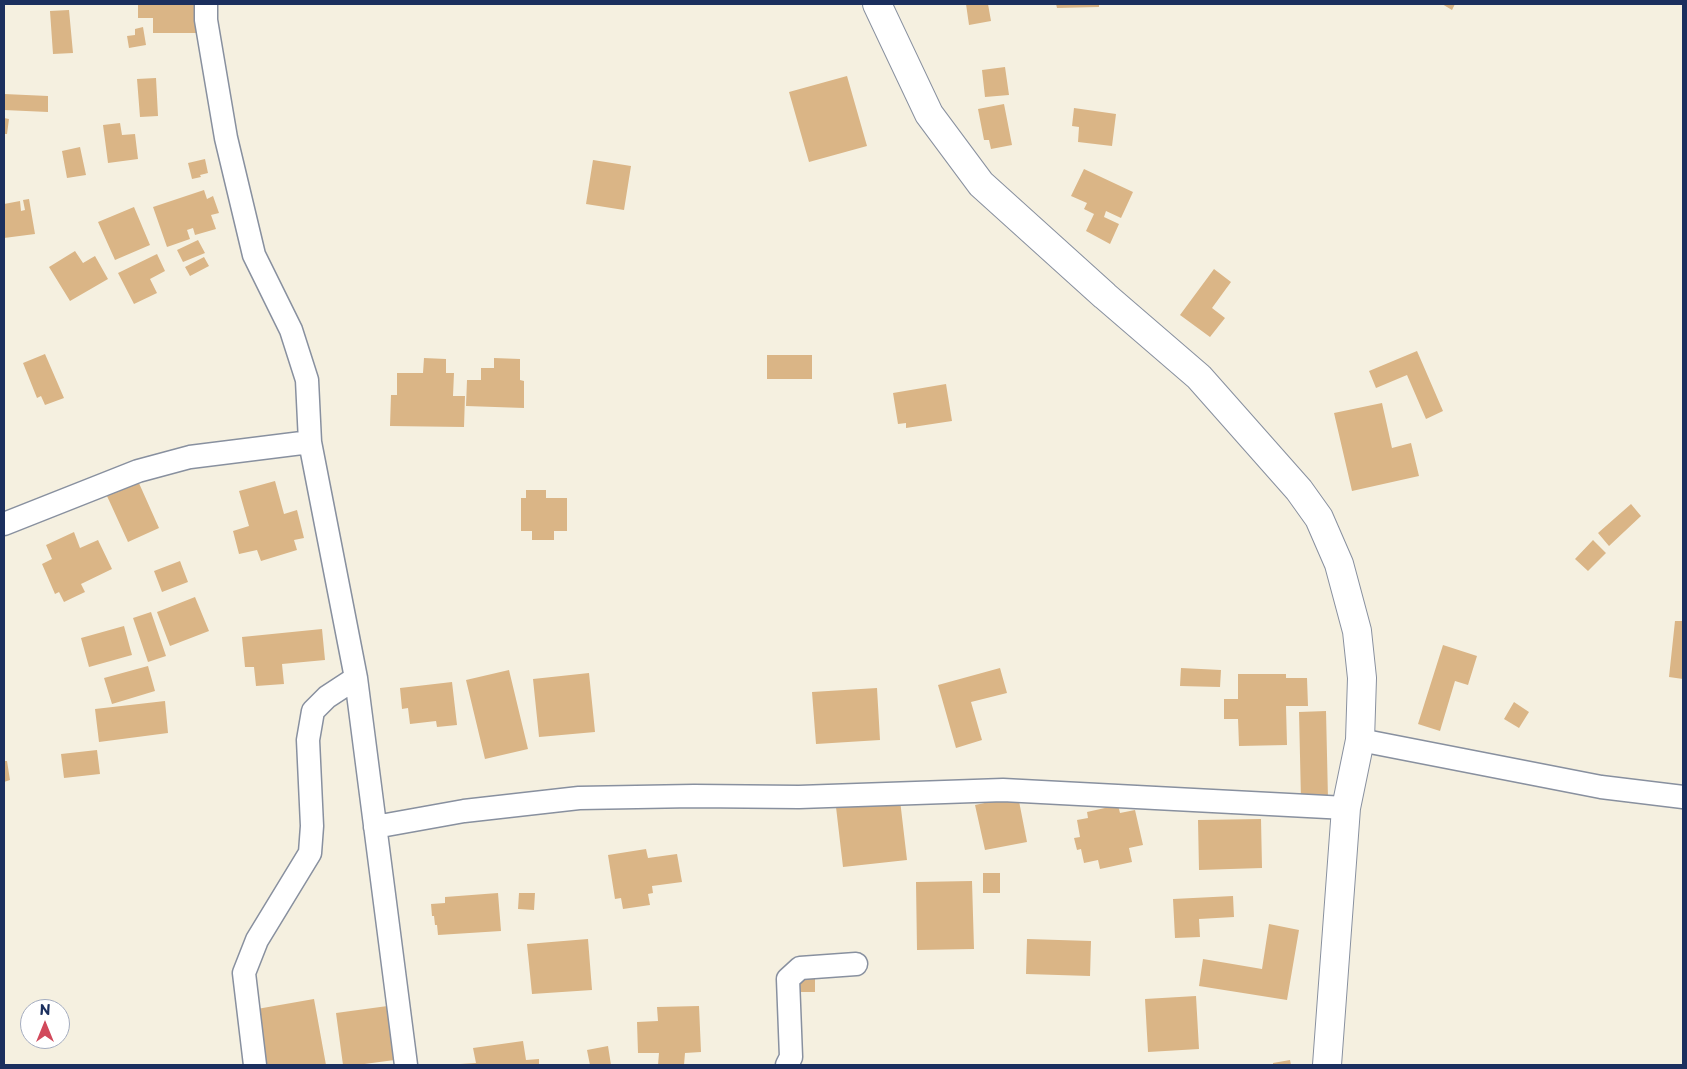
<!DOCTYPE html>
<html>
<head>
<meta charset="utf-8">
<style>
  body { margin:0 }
  #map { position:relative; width:1687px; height:1069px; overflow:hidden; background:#f5f0e0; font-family:"Playpen Sans",sans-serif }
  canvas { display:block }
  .frame { position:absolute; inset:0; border:5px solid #1b2f5e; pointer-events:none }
  .north { position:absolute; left:20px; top:999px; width:50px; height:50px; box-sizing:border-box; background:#fff; border:1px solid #a4acbf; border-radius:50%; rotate:0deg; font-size:14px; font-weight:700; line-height:20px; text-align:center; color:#1b2f5e }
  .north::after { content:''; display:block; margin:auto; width:18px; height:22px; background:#d1495b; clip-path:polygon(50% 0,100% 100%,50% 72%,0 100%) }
</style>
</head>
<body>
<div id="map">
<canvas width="1687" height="1069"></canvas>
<div class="frame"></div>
<div class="north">N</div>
</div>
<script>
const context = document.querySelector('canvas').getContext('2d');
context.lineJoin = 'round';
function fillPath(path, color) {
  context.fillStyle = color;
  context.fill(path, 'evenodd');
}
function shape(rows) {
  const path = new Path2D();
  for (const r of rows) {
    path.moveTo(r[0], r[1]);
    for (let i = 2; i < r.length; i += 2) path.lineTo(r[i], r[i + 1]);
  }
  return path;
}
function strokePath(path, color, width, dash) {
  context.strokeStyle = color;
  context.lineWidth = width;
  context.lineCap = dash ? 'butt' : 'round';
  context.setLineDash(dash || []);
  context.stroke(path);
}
fillPath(shape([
  [138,4,196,4,196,33,153,33,153,18,138,18],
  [966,4,988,4,991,21,969,25],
  [1056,4,1099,4,1099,7,1057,8],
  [1442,4,1455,4,1452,10],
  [69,10,73,53,53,54,50,11],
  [143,27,146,45,129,48,127,36,135,35,135,29],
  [1005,67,1009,95,985,97,982,70],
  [847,76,867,146,809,162,789,92],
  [156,78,158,116,140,117,137,79],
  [4,94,48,96,48,112,4,110],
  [1004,104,1012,145,991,149,989,140,984,140,978,109],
  [1074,108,1116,114,1112,146,1078,142,1079,127,1072,126],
  [4,118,9,119,7,134,4,134],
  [120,123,122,135,135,134,138,159,108,163,103,125],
  [80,147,86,175,67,178,62,151],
  [205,159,208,173,200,175,201,177,192,179,188,163],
  [593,160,631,166,624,210,586,204],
  [1084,169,1133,192,1121,218,1106,211,1104,217,1119,224,1110,244,1086,231,1094,214,1084,209,1087,203,1071,196],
  [204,190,207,199,213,196,219,213,211,215,216,229,195,235,193,228,187,230,190,239,167,247,153,207],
  [29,199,35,234,4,238,4,204,20,201,21,211,25,210,23,200],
  [134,207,150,245,115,260,98,222],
  [198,240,205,253,183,262,177,250],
  [75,251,83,263,95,256,108,279,70,301,49,267],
  [157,254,165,271,150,279,157,293,134,304,118,273],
  [204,257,209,266,190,276,185,267],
  [1214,269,1231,282,1212,308,1225,318,1210,337,1180,315],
  [1417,351,1443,411,1426,419,1407,375,1376,388,1369,371],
  [45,354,64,398,45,405,41,396,37,398,23,363],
  [767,355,812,355,812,379,767,379],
  [424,358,446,359,446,373,454,373,453,396,465,396,464,427,390,426,391,395,397,395,397,373,423,373],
  [494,358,520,359,520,380,524,381,524,408,466,406,467,380,481,380,481,368,494,368],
  [946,384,952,421,906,428,906,423,898,424,893,393],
  [1382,403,1392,448,1411,443,1419,476,1352,491,1334,413],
  [138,481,159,528,128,542,107,496],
  [275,481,284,514,297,510,304,538,294,540,297,550,261,561,257,550,239,554,233,531,249,526,239,491],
  [526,490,546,490,546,498,567,498,567,531,554,531,554,540,532,540,532,531,521,531,521,498,526,498],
  [1631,504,1641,516,1609,546,1598,533],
  [74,532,80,548,98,540,112,569,81,584,85,592,64,602,59,592,55,594,42,564,52,559,46,545],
  [1593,540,1606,553,1588,571,1575,559],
  [180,561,188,582,162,592,154,571],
  [195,597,209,631,170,646,157,612],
  [151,612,166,656,148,662,133,618],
  [1675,621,1683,621,1683,679,1669,677],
  [124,626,132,655,89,667,81,638],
  [322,629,325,660,282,664,284,684,256,686,254,667,245,667,242,637],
  [1443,645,1477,656,1468,685,1455,681,1440,731,1418,724],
  [148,666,155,691,112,704,104,678],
  [1000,668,1007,693,971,702,982,740,956,748,938,685],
  [1181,668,1221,670,1220,687,1180,686],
  [509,670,528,749,485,759,466,680],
  [589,673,595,732,539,737,533,679],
  [1238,674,1286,674,1286,678,1307,678,1308,706,1286,706,1287,745,1239,746,1238,719,1224,719,1224,699,1238,699],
  [452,682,457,725,437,727,436,721,410,724,408,708,402,709,400,688],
  [877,688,880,740,816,744,812,692],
  [165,701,168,733,99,742,95,709],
  [1514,702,1529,712,1519,728,1504,719],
  [1326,711,1328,799,1301,800,1299,712],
  [97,750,100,774,64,778,61,754],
  [4,761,7,761,10,780,4,782],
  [1018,796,1027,842,985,850,975,805],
  [900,800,907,860,843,867,836,807],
  [1118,805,1120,813,1135,810,1143,845,1129,848,1132,862,1100,869,1098,860,1084,863,1081,849,1077,850,1074,838,1080,837,1077,820,1088,818,1087,812],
  [1261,819,1262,868,1199,870,1198,820],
  [646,849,648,858,677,854,682,882,652,886,653,893,648,894,650,905,623,909,621,898,615,899,608,855],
  [983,873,1000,873,1000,893,983,893],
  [972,881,974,949,917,950,916,882],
  [498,893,501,931,438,935,437,925,435,925,434,916,432,916,431,904,445,903,445,897],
  [519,893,535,893,534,910,518,909],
  [1233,896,1234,917,1199,919,1200,937,1175,938,1173,899],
  [1269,924,1299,930,1287,1000,1199,986,1203,959,1262,969],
  [588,939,592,990,532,994,527,944],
  [1027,939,1091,941,1090,976,1026,974],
  [793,977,815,977,815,992,793,992],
  [1196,996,1199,1049,1148,1052,1145,999],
  [314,999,326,1065,267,1065,257,1009],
  [395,1005,402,1059,357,1065,343,1065,336,1013],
  [699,1006,701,1052,685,1053,684,1065,658,1065,659,1053,638,1053,637,1022,658,1021,657,1007],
  [523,1041,526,1060,539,1059,539,1065,460,1065,460,1064,476,1063,473,1048],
  [608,1046,611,1065,590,1065,587,1050],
  [1290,1060,1291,1065,1273,1065,1273,1063]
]), '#dab586');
const minor = shape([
  [206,4,206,20,226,138,254,255,291,330,307,380,310,442,356,678,406,1065],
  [4,524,138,471,190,457,310,442],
  [1360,740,1601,787,1683,797],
  [375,827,464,811,579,798,694,796,799,797,1003,790,1346,808],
  [255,1065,244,973,257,940,310,853,312,826,308,740,313,711,327,697,356,678],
  [787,1065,791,1057,788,979,800,968,856,964]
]);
const tertiary = shape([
  [877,4,929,114,981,184,1105,296,1199,377,1299,490,1319,518,1339,564,1357,631,1362,678,1360,740,1346,808,1327,1065]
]);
strokePath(minor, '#88909f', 25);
strokePath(tertiary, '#88909f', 30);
strokePath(minor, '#fff', 22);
strokePath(tertiary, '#fff', 28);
</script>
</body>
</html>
